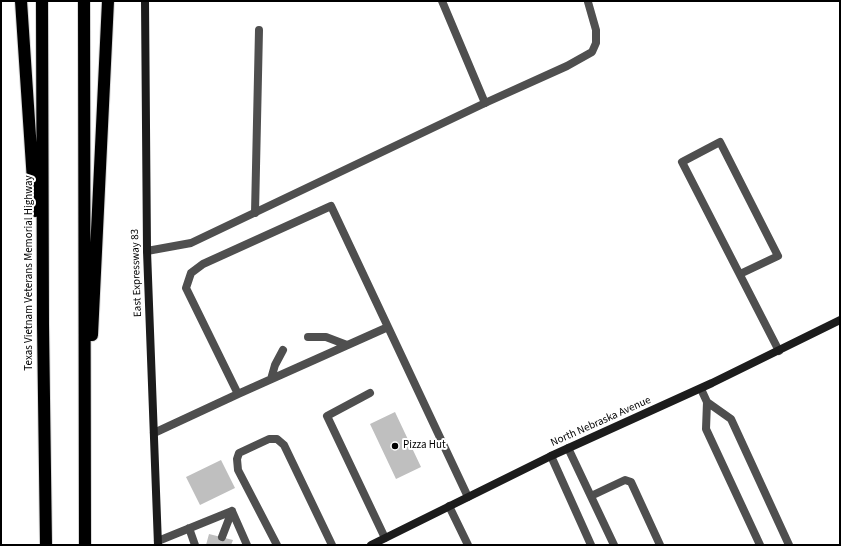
<!DOCTYPE html>
<html>
<head>
<meta charset="utf-8">
<style>
  body { margin:0 }
  #map { position:relative; width:841px; height:546px; overflow:hidden; background:#fff; font-family:"Source Sans 3",sans-serif }
  canvas { display:block }
  .frame { position:absolute; inset:0; border:2px solid #000; pointer-events:none }
</style>
</head>
<body>
<div id="map">
<canvas width="841" height="546"></canvas>
<div class="frame"></div>
</div>
<script>
const context = document.querySelector('canvas').getContext('2d');
context.lineJoin = 'round';
function fillPath(path, color) {
  context.fillStyle = color;
  context.fill(path, 'evenodd');
}
function shape(rows) {
  const path = new Path2D();
  for (const r of rows) {
    path.moveTo(r[0], r[1]);
    for (let i = 2; i < r.length; i += 2) path.lineTo(r[i], r[i + 1]);
  }
  return path;
}
function strokePath(path, color, width, dash) {
  context.strokeStyle = color;
  context.lineWidth = width;
  context.lineCap = dash ? 'butt' : 'round';
  context.setLineDash(dash || []);
  context.stroke(path);
}
function label(font, color, halo, rows, align = 'center') {
  context.font = font + ' "Source Sans 3",sans-serif';
  context.lineWidth = 4;
  context.setLineDash([]);
  context.textBaseline = 'middle';
  context.strokeStyle = halo;
  context.fillStyle = color;
  for (const [text, x, y, turn = 0] of rows) {
    context.save();
    context.translate(x, y);
    context.rotate((+turn || 0) * Math.PI / 180);
    context.textAlign = isNaN(turn) ? turn : align;
    if (halo) context.strokeText(text, 0, 0);
    context.fillText(text, 0, 0);
    context.restore();
  }
}
fillPath(shape([
  [395,412,421,467,396,479,370,424],
  [221,460,235,488,200,505,186,477],
  [209,534,233,540,231,545,206,545]
]), '#bfbfbf');
const highway = shape([
  [21,1,35,211],
  [42,1,43,324,46,545],
  [84,1,85,545],
  [92,335,108,1]
]);
strokePath(highway, '#dbdbdb', 14);
strokePath(shape([
  [442,1,485,103],
  [255,213,259,30],
  [740,274,778,256,720,142,682,162,779,351],
  [388,327,238,394,186,288,191,273,203,264,331,206,388,327,468,497],
  [308,337,326,337,347,345],
  [271,379,275,365,283,350],
  [701,389,707,402,706,429,760,545],
  [370,393,327,416,385,538],
  [707,402,731,419,789,545],
  [154,433,238,394],
  [568,448,614,545],
  [551,456,591,545],
  [591,496,625,480,631,482,660,545],
  [449,506,468,545],
  [189,528,195,545],
  [222,537,232,511],
  [158,541,232,511,247,545],
  [277,545,238,470,237,459,239,453,269,439,277,439,284,445,332,545]
]), '#4f4f4f', 8);
strokePath(shape([
  [147,251,191,243,485,103,567,66,592,52,596,43,596,30,588,2]
]), '#4f4f4f', 8);
strokePath(shape([
  [145,1,147,251,158,545],
  [371,545,551,456,712,383,840,320]
]), '#1c1c1c', 8);
strokePath(highway, '#000', 12);
for (const [x, y, r, color] of [
  [395,446,4,"#000"]
]) {
  const dot = new Path2D();
  dot.arc(x, y, r, 0, 2 * Math.PI);
  context.fillStyle = color;
  context.fill(dot);
  strokePath(dot, '#fff', 1.5);
}
label('11px', '#000', '#fff', [
  ["Texas Vietnam Veterans Memorial Highway",30,273,-90],
  ["East Expressway 83",137,273,-92],
  ["North Nebraska Avenue",601,422,-24]
]);
label('11px', '#000', '#fff', [
  ["Pizza Hut",403,446]
], 'left');
</script>
</body>
</html>
